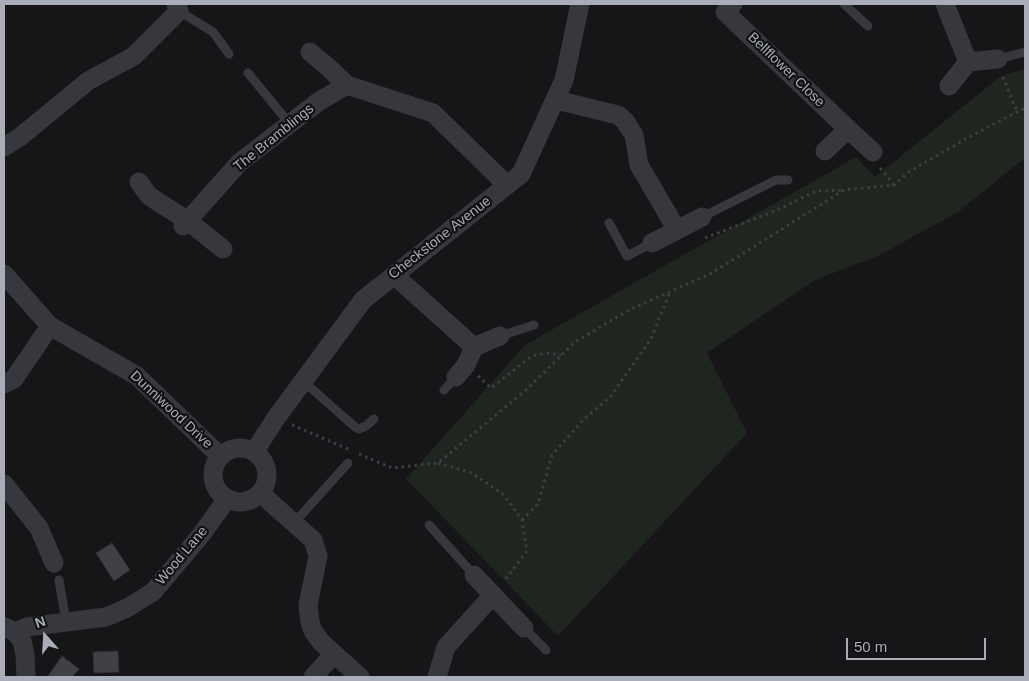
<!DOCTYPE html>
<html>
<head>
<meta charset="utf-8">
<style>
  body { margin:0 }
  #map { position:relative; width:1029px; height:681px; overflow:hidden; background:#161618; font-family:Arial,sans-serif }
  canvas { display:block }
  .frame { position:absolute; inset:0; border:5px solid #a8adb8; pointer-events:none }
  .north { position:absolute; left:20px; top:611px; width:50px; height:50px; -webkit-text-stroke:4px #111113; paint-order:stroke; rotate:341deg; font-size:14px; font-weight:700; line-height:20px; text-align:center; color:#a8adb8 }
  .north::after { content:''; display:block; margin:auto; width:18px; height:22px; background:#a8adb8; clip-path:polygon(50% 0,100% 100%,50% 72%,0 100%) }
  .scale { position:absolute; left:846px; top:638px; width:140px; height:22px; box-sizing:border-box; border:2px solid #a8adb8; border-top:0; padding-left:6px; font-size:15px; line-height:18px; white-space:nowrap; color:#a8adb8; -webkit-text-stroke:4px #111113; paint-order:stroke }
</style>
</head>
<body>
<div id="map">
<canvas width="1029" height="681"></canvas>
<div class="frame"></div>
<div class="north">N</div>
<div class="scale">50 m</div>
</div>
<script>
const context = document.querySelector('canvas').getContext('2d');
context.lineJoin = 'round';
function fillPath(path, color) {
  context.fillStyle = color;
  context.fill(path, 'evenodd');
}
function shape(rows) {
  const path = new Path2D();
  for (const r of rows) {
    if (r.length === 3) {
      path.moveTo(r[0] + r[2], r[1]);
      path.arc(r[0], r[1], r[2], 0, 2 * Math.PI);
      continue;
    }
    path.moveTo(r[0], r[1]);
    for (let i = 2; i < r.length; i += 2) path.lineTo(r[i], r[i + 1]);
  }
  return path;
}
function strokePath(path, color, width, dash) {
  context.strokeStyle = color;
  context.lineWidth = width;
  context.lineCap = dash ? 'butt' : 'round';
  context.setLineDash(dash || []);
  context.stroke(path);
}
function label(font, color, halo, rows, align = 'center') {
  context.font = font + ' Arial,sans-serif';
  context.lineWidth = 4.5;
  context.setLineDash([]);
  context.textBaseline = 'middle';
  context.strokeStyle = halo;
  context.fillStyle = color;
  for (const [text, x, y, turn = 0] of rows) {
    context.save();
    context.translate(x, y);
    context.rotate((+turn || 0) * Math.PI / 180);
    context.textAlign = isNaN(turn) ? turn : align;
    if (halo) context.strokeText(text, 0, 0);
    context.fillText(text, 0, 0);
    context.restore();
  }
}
fillPath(shape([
  [1025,69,1025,158,958,212,880,255,815,280,707,353,747,433,558,636,406,479,525,345,856,157,875,177,1001,76]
]), '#1e261f');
const building = shape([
  [112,543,130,570,114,581,96,553,112,543],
  [118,651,119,672,94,673,93,652,118,651],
  [62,656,79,669,72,677,49,677,48,676,62,656]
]);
fillPath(building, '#404145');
strokePath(building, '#303034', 1);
strokePath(shape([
  [1003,77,1017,112],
  [880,168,894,185],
  [705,238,777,210,816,191,844,190],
  [478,376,491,388,532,356,547,353,561,355],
  [292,425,348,449],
  [359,454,392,468,438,463,526,390,575,342,631,309,712,273,844,190,894,185,910,171,969,137,1025,108],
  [438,463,472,473,504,495,522,520,527,551,505,580],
  [522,520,538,504,552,455,584,419,610,397,651,339,670,292]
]), '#3d3f44', 3, [2.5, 4]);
strokePath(shape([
  [844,4,868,26],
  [179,11,213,32,229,54],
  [998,59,1025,52],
  [248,73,289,123],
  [702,217,776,180,788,180],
  [609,223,627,256,652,243],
  [500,336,534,325],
  [303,381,355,427,359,429,366,426,374,419],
  [444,390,456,377],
  [294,523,348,463],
  [429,525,474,575],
  [59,580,66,622],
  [524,628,546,650]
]), '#37383d', 9);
strokePath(shape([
  [733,4,725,12,848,129,825,151],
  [945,4,968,62],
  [310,52,328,67,347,85],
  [949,86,968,62,998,59],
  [556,100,618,115,625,121,634,135,639,165,677,230],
  [848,129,873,152],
  [4,147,20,137,88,81,134,56,179,11,176,4],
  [139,182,149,196,188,221,223,249],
  [183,226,239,163,318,102,347,85,433,113,507,185],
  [652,243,702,217],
  [4,274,50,326,137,376,220,456],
  [394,275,474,347],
  [456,377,466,365,474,347,500,336],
  [4,384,14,379,50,326],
  [240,475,27],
  [254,452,276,418,363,300,521,174,564,80,580,4],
  [4,484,39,528,54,563],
  [260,493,313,540,318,556,308,605,310,622,313,631,321,642,360,677],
  [474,575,524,628],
  [5,627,15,632,22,641,25,654,26,677],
  [15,632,27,627,106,617,127,608,153,592,201,535,227,499],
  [313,677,334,654],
  [437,677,446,647,493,595]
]), '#37383d', 19);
label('14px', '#a8adb8', '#111113', [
  ["Bellflower Close",786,70,44],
  ["The Bramblings",274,138,-39],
  ["Checkstone Avenue",440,238,-38],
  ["Dunniwood Drive",171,410,43],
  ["Wood Lane",182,556,-50]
]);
</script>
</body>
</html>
